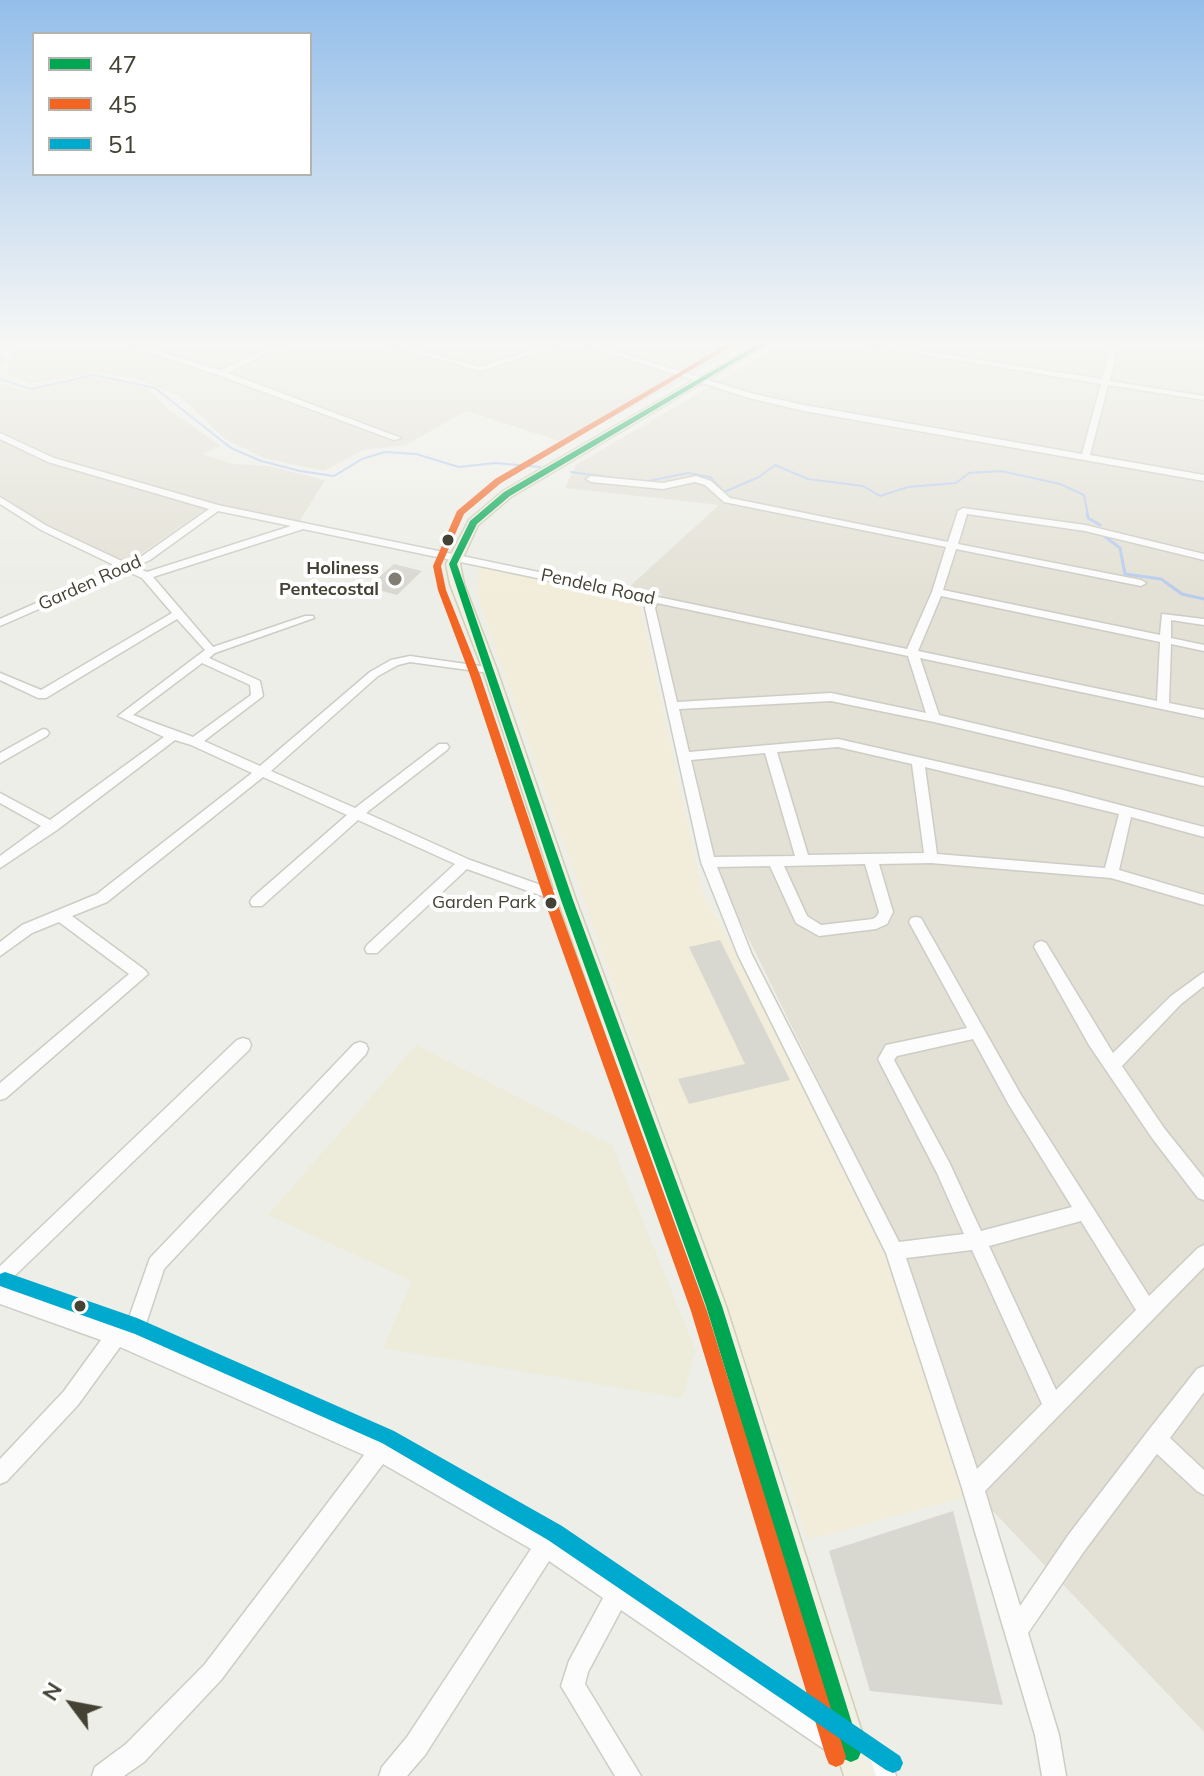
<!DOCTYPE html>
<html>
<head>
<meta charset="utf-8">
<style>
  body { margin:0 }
  #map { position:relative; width:1204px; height:1776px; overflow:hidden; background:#eeeee8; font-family:Mulish,sans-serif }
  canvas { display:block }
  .legend { position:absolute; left:32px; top:32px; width:280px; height:144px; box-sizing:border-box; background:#fff; border:2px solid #b4b3ae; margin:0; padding:10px 14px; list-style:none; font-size:24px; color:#444234 }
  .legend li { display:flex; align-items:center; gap:16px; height:40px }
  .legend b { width:40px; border:2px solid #b4b3ae }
  .north { position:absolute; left:32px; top:1664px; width:80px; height:80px; -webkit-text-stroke:6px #fff; paint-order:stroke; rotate:302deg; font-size:22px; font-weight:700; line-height:32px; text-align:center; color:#444234 }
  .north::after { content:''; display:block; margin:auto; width:28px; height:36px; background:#444234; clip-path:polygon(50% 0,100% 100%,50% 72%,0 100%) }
</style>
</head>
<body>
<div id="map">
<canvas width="1204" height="1776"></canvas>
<ul class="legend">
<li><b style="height:10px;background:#00a651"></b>47</li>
<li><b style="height:10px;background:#f26522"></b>45</li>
<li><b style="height:10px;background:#00a9ce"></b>51</li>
</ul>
<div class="north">N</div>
</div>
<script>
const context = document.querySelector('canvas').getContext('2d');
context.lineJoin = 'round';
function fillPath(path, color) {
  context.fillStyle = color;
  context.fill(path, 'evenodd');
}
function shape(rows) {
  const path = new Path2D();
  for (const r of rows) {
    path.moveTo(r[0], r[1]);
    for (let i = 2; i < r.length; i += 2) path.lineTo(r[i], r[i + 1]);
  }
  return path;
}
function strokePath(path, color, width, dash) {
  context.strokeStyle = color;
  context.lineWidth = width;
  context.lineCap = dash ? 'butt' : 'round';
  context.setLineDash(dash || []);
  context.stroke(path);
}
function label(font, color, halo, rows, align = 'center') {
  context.font = font + ' Mulish,sans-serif';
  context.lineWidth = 8;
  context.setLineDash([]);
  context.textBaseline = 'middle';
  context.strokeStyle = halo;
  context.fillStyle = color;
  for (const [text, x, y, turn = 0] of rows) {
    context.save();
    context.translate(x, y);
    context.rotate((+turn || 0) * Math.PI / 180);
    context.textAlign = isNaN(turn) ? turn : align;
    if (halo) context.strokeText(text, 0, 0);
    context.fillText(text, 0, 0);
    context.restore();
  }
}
fillPath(shape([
  [6,345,746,345,566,443,466,411,406,445,363,450,324,471,264,458,225,439,181,397,138,379,98,373,29,384,2,371,11,368,6,365,14,358],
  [780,345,1204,345,1204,1732,987,1505,897,1241,714,868,654,607,662,594,629,587,719,505,565,488,576,465],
  [93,377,148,388,167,408,221,446,202,454,233,464,268,466,325,480,299,522,213,504,129,562,119,562,32,517,0,495,0,383,27,392,47,384]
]), '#e3e1d5');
fillPath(shape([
  [479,566,639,601,704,897,764,1000,886,1257,964,1497,808,1540,481,607,477,593]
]), '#f2edda');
fillPath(shape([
  [416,1045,612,1145,696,1351,682,1398,383,1348,412,1281,268,1215]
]), '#edecda');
strokePath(shape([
  [0,351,3,361,0,365],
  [0,379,30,389,94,375,155,388,231,448,261,461,300,471,334,476,362,459,385,452,416,454,459,467,495,463,540,467],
  [571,472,644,482,688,473,710,477,724,492,759,477,775,465,808,479,863,486,880,496,908,487,956,483,969,473,1001,471,1060,484,1084,495,1088,515]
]), '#b7ccee', 2);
strokePath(shape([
  [1087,513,1088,518,1100,525],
  [1103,535,1120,548,1125,574,1161,579,1182,594,1204,599]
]), '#b7ccee', 3);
fillPath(shape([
  [394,564,422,571,397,595,368,587],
  [720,940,790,1080,689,1104,678,1079,745,1064,689,947],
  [953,1511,1003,1705,870,1691,829,1551]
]), '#d8d7d0');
const minor = shape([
  [127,345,137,345,220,370,276,345,284,345,228,373,401,438,394,440,218,375,127,345],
  [389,345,400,345,480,367,549,345,559,345,480,371,389,345],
  [585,345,595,345,754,394,804,405,1082,454,1101,384,867,345,882,345,1102,379,1111,345,1118,345,1110,381,1204,396,1204,400,1108,385,1090,455,1204,475,1204,481,804,411,749,398,585,345],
  [0,433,54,458,218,505,907,649,932,592,946,547,724,502,705,485,695,482,663,489,591,482,586,479,591,476,663,483,696,476,711,481,730,498,948,542,958,511,963,508,1085,525,1204,554,1204,560,1085,531,967,514,958,544,1141,580,1146,583,1141,586,956,549,943,590,1160,635,1162,614,1204,619,1204,625,1171,620,1171,638,1204,645,1204,651,1171,644,1169,703,1204,710,1204,718,920,658,939,715,1204,778,1204,786,934,722,831,701,679,709,689,752,838,739,1059,789,1204,827,1204,837,1131,817,1119,870,1204,895,1204,905,1111,878,931,863,879,864,893,912,887,924,876,929,819,936,796,923,770,866,717,867,752,955,899,1242,964,1234,937,1173,878,1059,886,1045,967,1028,909,922,911,918,916,917,921,918,1021,1095,1149,1296,1198,1248,1204,1245,1204,1267,985,1491,1020,1606,1069,1534,1148,1431,1197,1369,1204,1366,1204,1392,1170,1438,1204,1470,1204,1495,1197,1491,1157,1454,1085,1550,1028,1633,1059,1735,1066,1776,1042,1776,1035,1735,962,1488,886,1253,738,955,701,862,645,608,647,601,303,529,153,577,213,647,305,616,313,616,314,618,215,653,209,658,260,681,263,696,204,741,260,766,370,672,391,660,410,656,494,668,496,670,490,673,410,662,398,665,378,676,271,771,355,808,439,744,447,744,449,747,447,750,366,813,470,860,572,896,574,900,567,905,467,869,377,953,367,953,365,949,367,945,455,864,358,820,262,906,252,906,250,902,252,898,347,815,263,777,107,902,72,916,145,970,148,974,6,1098,0,1100,0,1083,129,974,59,922,32,933,0,956,0,942,22,925,97,894,252,773,191,745,175,740,57,830,0,868,0,856,41,826,0,803,0,793,50,820,164,737,118,716,205,650,177,619,46,698,38,698,0,680,0,673,41,690,172,613,142,578,126,571,0,626,0,619,118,567,41,530,0,504,0,497,47,526,126,563,142,556,209,509,48,462,0,439,0,433],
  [218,511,291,526,147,572,135,567,150,560,218,511],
  [941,596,1160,642,1157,701,918,651,941,596],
  [657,603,908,656,926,713,831,693,677,702,655,608,657,603],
  [202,663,250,685,251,695,193,737,133,715,202,663],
  [838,747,912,764,924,853,808,855,777,752,838,747],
  [765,753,795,856,714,857,691,760,765,753],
  [925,767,1119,814,1105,868,937,854,925,767],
  [865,864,879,912,877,916,873,919,821,925,807,916,784,866,865,864],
  [973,1039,1009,1105,1072,1207,981,1231,949,1162,894,1060,897,1056,973,1039],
  [1081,1221,1136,1310,1056,1390,989,1246,1081,1221],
  [972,1250,1042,1404,977,1469,906,1258,972,1250],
  [43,729,47,730,49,733,47,736,0,763,0,753,43,729],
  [1041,941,1046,943,1113,1053,1171,996,1204,972,1204,986,1181,1004,1122,1066,1164,1128,1204,1178,1204,1200,1198,1198,1152,1138,1089,1045,1034,947,1036,943,1041,941],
  [243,1038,249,1040,251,1045,249,1050,3,1287,125,1329,150,1258,354,1044,360,1042,366,1044,368,1049,366,1054,164,1269,142,1336,387,1444,554,1538,617,1581,626,1584,628,1588,893,1767,896,1776,863,1776,621,1610,588,1672,585,1684,641,1776,615,1776,561,1686,569,1661,603,1598,549,1561,425,1755,407,1776,379,1776,382,1767,407,1737,531,1549,383,1464,221,1680,144,1762,124,1776,92,1776,95,1767,126,1744,205,1664,364,1455,120,1347,78,1405,7,1481,0,1484,0,1459,64,1391,101,1340,0,1304,0,1266,237,1040,243,1038]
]);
const major = shape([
  [755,345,766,345,511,497,478,525,460,564,464,584,497,670,576,900,726,1306,876,1776,844,1776,702,1306,558,900,483,670,450,584,446,564,469,520,503,491,755,345]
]);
strokePath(minor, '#cdccc5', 3);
strokePath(major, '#d1cfb5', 3);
fillPath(minor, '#fcfcfc');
fillPath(major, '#f1f0e2');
fillPath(shape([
  [757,345,764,345,510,496,477,524,457,564,573,900,722,1306,861,1752,858,1759,851,1762,844,1759,841,1752,706,1306,561,900,449,564,470,521,504,492,757,345]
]), '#00a651');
fillPath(shape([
  [726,345,733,345,501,483,464,514,441,566,446,590,480,675,558,905,707,1311,846,1757,843,1764,836,1767,829,1764,826,1757,691,1311,546,905,470,675,438,590,433,566,457,511,495,479,726,345]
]), '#f26522');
fillPath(shape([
  [5,1272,137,1318,394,1431,562,1526,900,1756,903,1763,900,1770,893,1773,886,1770,548,1540,382,1443,135,1334,0,1286,0,1274,5,1272]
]), '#00a9ce');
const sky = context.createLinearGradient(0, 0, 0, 593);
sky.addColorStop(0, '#94beea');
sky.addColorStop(0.58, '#f7f7f5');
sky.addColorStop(1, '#f7f7f500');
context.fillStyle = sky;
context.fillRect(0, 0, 1204, 593);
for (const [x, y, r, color] of [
  [448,540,7,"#444234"],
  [395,579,8,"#807e73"],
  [551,903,7,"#444234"],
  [80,1306,7,"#444234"]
]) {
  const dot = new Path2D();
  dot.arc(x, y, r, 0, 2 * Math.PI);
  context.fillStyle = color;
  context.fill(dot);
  strokePath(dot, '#fff', 3);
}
label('bold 18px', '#444234', '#fff', [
  ["Holiness",379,569],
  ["Pentecostal",379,590]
], 'right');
label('18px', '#444234', '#fff', [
  ["Garden Road",90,583,-24],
  ["Pendela Road",598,587,12]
]);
label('18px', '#444234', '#fff', [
  ["Garden Park",536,903]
], 'right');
</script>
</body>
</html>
